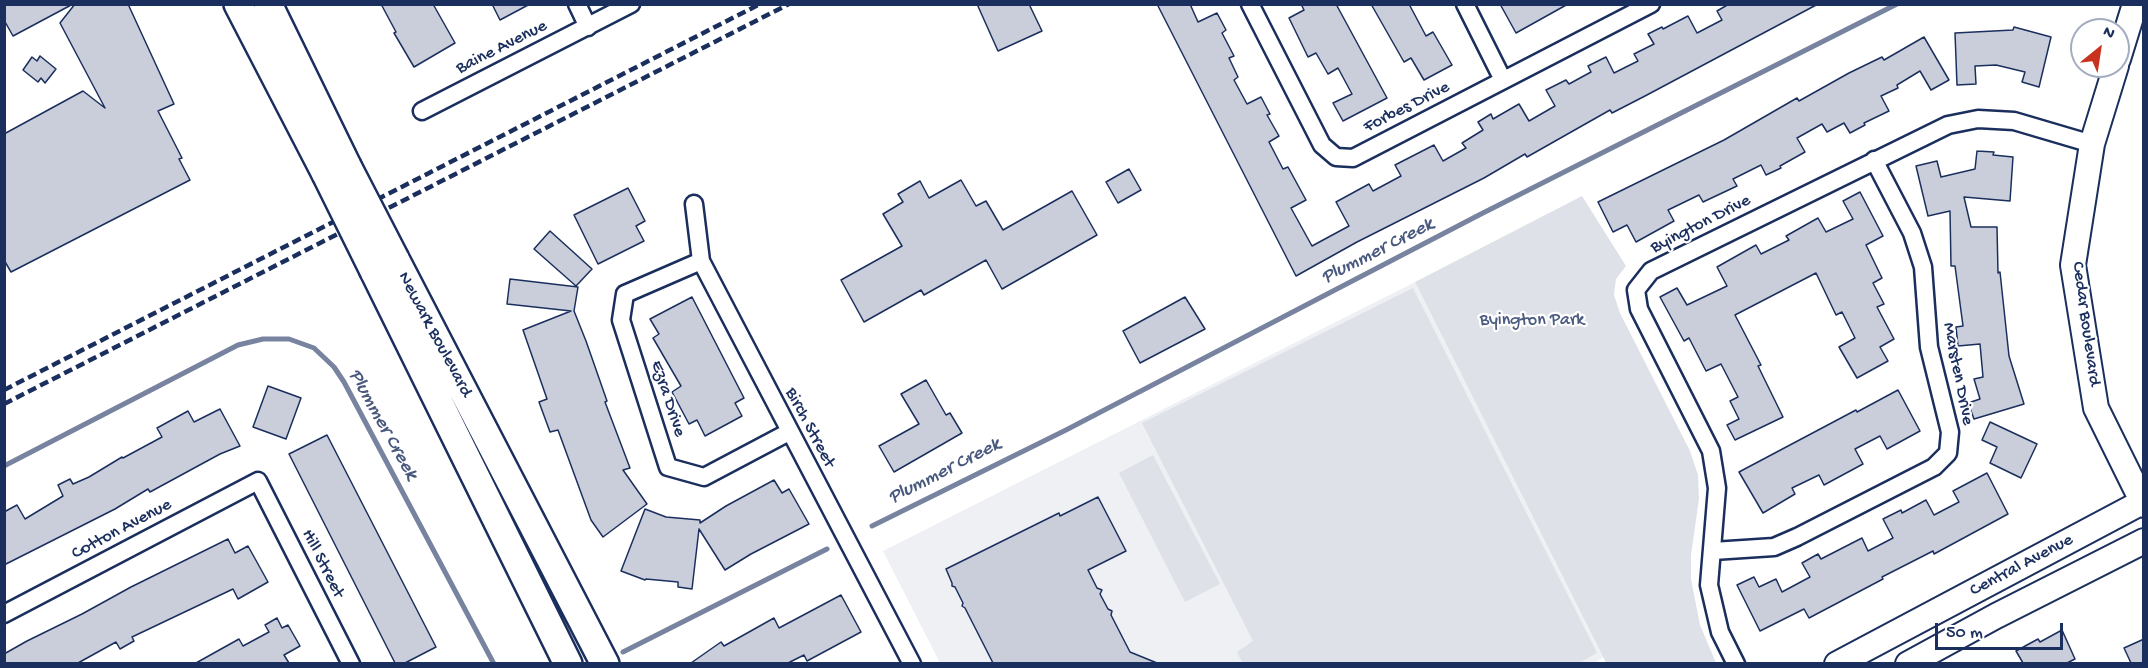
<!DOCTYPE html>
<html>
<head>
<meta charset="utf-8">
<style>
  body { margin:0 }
  #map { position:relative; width:2148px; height:668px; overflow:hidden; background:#fff; font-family:"Gochi Hand",sans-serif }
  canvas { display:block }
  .frame { position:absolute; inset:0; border:6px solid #1b2f5e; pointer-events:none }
  .north { position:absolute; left:2070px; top:18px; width:60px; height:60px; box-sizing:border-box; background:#fff; border:2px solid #a4acbf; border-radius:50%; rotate:30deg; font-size:16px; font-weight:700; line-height:24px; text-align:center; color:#1b2f5e }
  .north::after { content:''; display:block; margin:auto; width:21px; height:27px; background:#c8321e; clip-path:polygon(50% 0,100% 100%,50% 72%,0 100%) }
  .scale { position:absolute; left:1935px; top:623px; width:128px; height:27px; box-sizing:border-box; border:3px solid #1b2f5e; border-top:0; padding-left:8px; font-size:18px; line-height:21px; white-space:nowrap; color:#1b2f5e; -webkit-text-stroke:4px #fff; paint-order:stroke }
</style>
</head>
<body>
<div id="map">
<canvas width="2148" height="668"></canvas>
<div class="frame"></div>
<div class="north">N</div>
<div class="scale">50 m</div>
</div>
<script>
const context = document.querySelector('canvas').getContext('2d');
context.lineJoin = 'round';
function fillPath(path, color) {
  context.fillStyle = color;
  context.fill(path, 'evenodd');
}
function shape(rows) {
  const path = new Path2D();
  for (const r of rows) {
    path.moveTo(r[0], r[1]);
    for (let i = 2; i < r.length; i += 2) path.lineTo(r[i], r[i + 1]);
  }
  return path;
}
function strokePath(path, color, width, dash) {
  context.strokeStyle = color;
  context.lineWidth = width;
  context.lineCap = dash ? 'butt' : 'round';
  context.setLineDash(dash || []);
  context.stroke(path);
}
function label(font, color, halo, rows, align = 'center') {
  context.font = font + ' "Gochi Hand",sans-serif';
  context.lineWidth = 4.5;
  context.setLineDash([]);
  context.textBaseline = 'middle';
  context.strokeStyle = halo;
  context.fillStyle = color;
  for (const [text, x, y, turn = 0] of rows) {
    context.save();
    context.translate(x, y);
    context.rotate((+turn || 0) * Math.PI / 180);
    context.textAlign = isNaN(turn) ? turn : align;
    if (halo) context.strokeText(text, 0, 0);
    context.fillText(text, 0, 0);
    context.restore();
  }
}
fillPath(shape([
  [1415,282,1603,658,1592,664,940,663,883,551]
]), '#eff0f4');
fillPath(shape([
  [1582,196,1626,266,1616,279,1614,295,1620,313,1690,451,1698,475,1699,499,1691,555,1691,579,1700,625,1716,663,1606,663,1415,282],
  [1413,288,1597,653,1577,664,1239,663,1242,662,1237,652,1253,641,1142,423],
  [1153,455,1220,584,1185,602,1119,473]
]), '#dee1e7');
strokePath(shape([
  [4,466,238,345,263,339,289,339,314,348,334,367,344,382,494,664],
  [872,526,1066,430,1479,215,1897,4],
  [623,652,827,549]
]), '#77839f', 5);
const building = shape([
  [4,4,73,4,13,36,4,20,4,4],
  [75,4,128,4,174,104,158,111,182,158,179,159,190,180,11,272,4,260,4,134,83,91,105,108,60,23,75,4],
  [381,4,433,4,455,43,414,67,394,33,396,32,381,4],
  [492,4,530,4,500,20,492,4],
  [977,4,1029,4,1042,31,998,51,977,4],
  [1157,4,1190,4,1198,22,1217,13,1226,30,1222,33,1234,56,1229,58,1238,77,1234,80,1247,104,1261,97,1270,114,1267,115,1279,136,1269,142,1283,169,1288,167,1306,200,1291,208,1312,246,1349,226,1336,202,1369,184,1373,191,1401,176,1395,165,1434,145,1443,161,1466,148,1462,143,1483,130,1478,122,1491,114,1493,119,1519,104,1529,121,1555,106,1546,90,1566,80,1569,84,1591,72,1588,66,1606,57,1614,73,1638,61,1634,54,1654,44,1648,34,1662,27,1663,29,1688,16,1697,33,1722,20,1717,11,1729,4,1818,4,1645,96,1612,113,1610,110,1527,157,1525,154,1484,178,1357,242,1296,276,1157,4],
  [1301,4,1336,4,1387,98,1343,121,1333,103,1352,94,1338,68,1328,74,1316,53,1308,57,1289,18,1304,10,1301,4],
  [1371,4,1409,4,1426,36,1433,32,1452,65,1424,80,1411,58,1404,62,1371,4],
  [1500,4,1568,4,1516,33,1500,4],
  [2014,27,2051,37,2039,87,2022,82,2025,72,1996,65,1975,66,1976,84,1957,85,1955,33,2013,30,2014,27],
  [1924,37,1949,80,1931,90,1920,71,1897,85,1898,88,1881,96,1889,111,1864,123,1865,125,1850,133,1844,123,1827,132,1822,124,1797,138,1805,152,1780,166,1781,168,1766,175,1761,165,1733,179,1737,186,1703,202,1699,195,1668,210,1674,221,1636,242,1627,225,1613,232,1598,202,1724,140,1797,98,1799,101,1849,73,1882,57,1884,60,1924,37],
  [40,56,56,69,45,83,41,78,38,82,23,70,32,57,37,61,40,56],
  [1977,151,1994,152,1993,155,2013,157,2010,201,1964,197,1971,227,1997,227,1998,273,2000,272,2009,356,2024,404,1974,419,1968,403,1980,399,1974,379,1983,377,1980,344,1958,346,1956,327,1963,326,1955,266,1951,266,1950,211,1928,216,1916,166,1937,161,1941,177,1975,169,1977,151],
  [1129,169,1141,190,1118,203,1106,182,1129,169],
  [961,180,976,206,986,201,1003,230,1072,191,1097,235,1002,289,986,260,924,295,921,290,864,322,841,280,902,246,883,214,903,202,898,194,920,181,929,198,961,180],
  [628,188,645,221,636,226,644,241,598,264,574,215,628,188],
  [1860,192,1883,236,1866,245,1882,278,1873,283,1884,304,1877,307,1894,339,1880,347,1888,361,1857,378,1839,347,1855,338,1842,312,1836,315,1816,273,1735,315,1761,365,1758,366,1783,417,1735,440,1727,425,1739,419,1730,401,1738,397,1721,364,1706,371,1689,338,1684,341,1660,297,1677,288,1687,305,1727,286,1717,267,1756,245,1761,254,1789,240,1786,236,1818,218,1826,232,1853,219,1843,201,1860,192],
  [550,231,592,269,576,286,534,249,550,231],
  [510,279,578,287,574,311,586,341,607,401,605,402,630,468,623,470,647,504,603,537,591,520,558,430,550,432,539,402,547,399,523,330,571,311,507,304,510,279],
  [692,297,744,398,735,403,742,416,705,436,697,420,689,424,672,392,681,386,653,338,659,334,650,319,692,297],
  [1185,297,1205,329,1140,363,1123,331,1185,297],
  [926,380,946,415,950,413,962,433,894,472,879,446,919,424,901,394,926,380],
  [268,386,301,398,286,439,253,427,268,386],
  [1898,390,1920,431,1887,449,1880,436,1855,449,1863,464,1824,485,1819,475,1792,488,1795,494,1763,513,1739,472,1856,410,1857,412,1898,390],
  [220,409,240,446,220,454,150,492,148,489,115,509,4,565,4,512,17,505,25,519,63,496,58,485,70,479,73,484,89,477,122,457,123,458,162,437,157,428,188,411,194,422,220,409],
  [1990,422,2037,444,2021,478,1990,463,1997,447,1982,440,1990,422],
  [327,435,436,647,405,663,395,663,289,454,327,435],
  [1987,473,2008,514,1934,554,1933,551,1882,577,1883,579,1809,618,1804,609,1760,631,1737,585,1754,577,1759,587,1776,579,1782,592,1810,577,1802,563,1818,554,1821,559,1862,538,1868,551,1893,538,1883,519,1901,510,1902,513,1926,500,1934,515,1959,502,1953,491,1987,473],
  [774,480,782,493,789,489,809,524,751,554,725,570,699,529,692,589,678,587,678,582,646,579,645,580,621,571,645,509,666,517,700,520,700,523,726,506,774,480],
  [1098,497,1126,551,1088,570,1097,588,1102,590,1100,594,1108,609,1112,611,1111,615,1130,652,1157,663,993,663,965,608,962,606,963,603,955,587,952,586,952,583,946,569,1059,513,1060,516,1098,497],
  [228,539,235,553,248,546,268,582,238,599,233,589,132,637,134,641,120,649,116,642,78,663,4,663,4,654,27,641,82,614,131,587,228,539],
  [841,595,861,632,807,661,804,655,788,663,691,663,721,642,724,646,774,618,779,628,841,595],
  [277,618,282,628,288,625,300,646,284,655,289,663,196,663,239,639,243,646,269,632,265,625,277,618],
  [2062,630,2075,659,2067,663,2023,663,2016,651,2038,639,2040,642,2062,630],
  [2144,639,2144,663,2131,663,2124,648,2144,639]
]);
fillPath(building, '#caceda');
strokePath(building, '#1b2f5e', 1.5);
const street = shape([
  [577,4,588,27],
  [1250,4,1322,145,1336,157,1353,158,1651,4],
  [1465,4,1503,80],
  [422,111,631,4],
  [694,204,701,261,912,664],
  [701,261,625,294,621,320,668,467,704,477,789,432],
  [1713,551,1774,547,1797,537,1934,467,1948,453,1950,432,1929,347,1923,267,1912,233,1874,160],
  [4,614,258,481,351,664],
  [1736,664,1720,632,1709,585,1717,488,1711,451,1639,309,1636,290,1651,271,1948,125,1978,119,2014,121,2092,144]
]);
const secondary = shape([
  [2118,59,2135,4],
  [2116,66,2092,144,2073,265,2096,408,2144,505],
  [1837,664,2144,501],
  [1908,664,1996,616,2144,541]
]);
const primary = shape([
  [238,4,326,174],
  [268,4,347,166],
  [395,259,605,664],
  [374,271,568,664]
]);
strokePath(street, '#1b2f5e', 21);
strokePath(secondary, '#1b2f5e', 28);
strokePath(primary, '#1b2f5e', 32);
strokePath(street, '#fff', 16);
strokePath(secondary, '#fff', 24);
strokePath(primary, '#fff', 27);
strokePath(shape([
  [4,390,760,4],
  [4,404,789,4]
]), '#1b2f5e', 4.5, [9, 4.5]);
const primaryBridge = shape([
  [347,166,395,259],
  [326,174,374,271]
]);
strokePath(primaryBridge, '#1b2f5e', 32, []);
strokePath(primaryBridge, '#fff', 27);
label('18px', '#1b2f5e', '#fff', [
  ["Baine Avenue",502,48,-27],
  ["Forbes Drive",1407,108,-27],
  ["Byington Drive",1701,225,-27],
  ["Cedar Boulevard",2085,324,82],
  ["Newark Boulevard",434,335,62],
  ["Marsten Drive",1957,374,79],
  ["Ezra Drive",667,399,72],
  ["Birch Street",809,428,62],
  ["Cotton Avenue",122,530,-28],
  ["Hill Street",322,564,63],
  ["Central Avenue",2022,566,-28]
]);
label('18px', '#4c5c80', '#fff', [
  ["Byington Park",1532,321]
]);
label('italic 20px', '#49597e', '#fff', [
  ["Plummer Creek",1378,252,-27],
  ["Plummer Creek",382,425,61],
  ["Plummer Creek",945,472,-27]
]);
</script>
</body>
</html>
